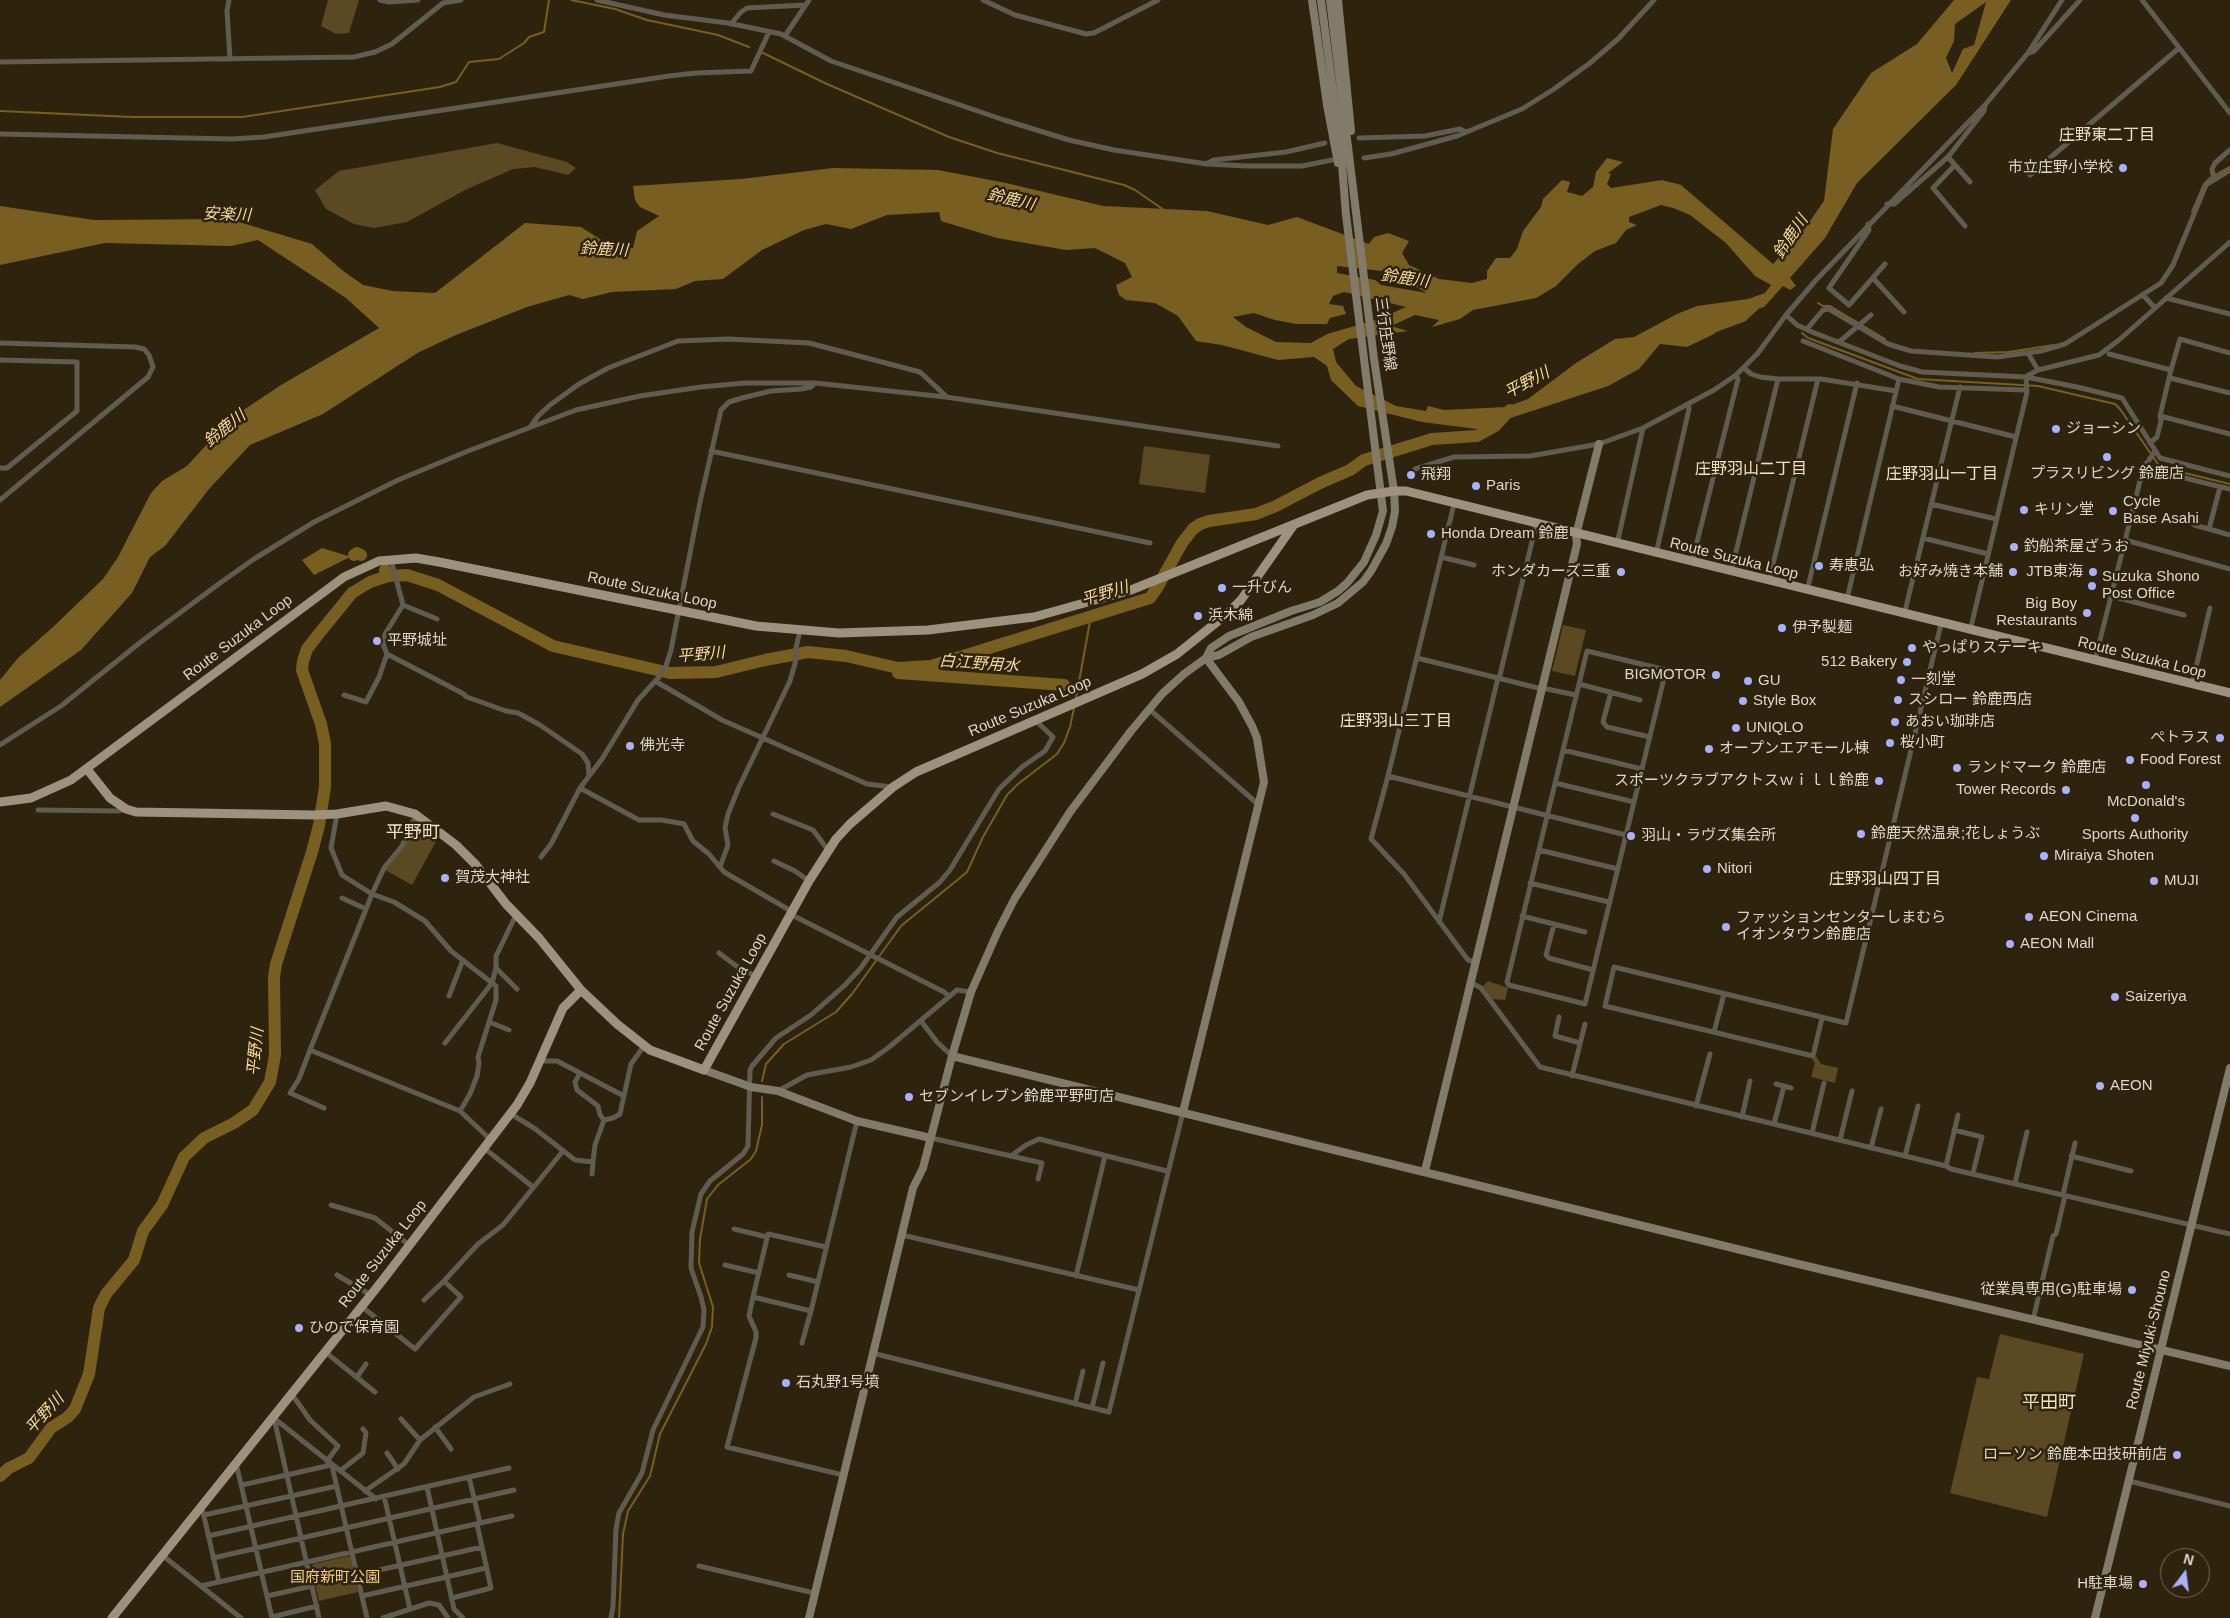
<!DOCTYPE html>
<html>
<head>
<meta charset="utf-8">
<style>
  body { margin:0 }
  #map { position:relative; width:2230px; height:1618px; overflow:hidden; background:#2e240d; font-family:Arial,sans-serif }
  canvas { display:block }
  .north { position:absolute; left:2160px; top:1548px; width:50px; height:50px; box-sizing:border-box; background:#2e240d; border:1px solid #746c58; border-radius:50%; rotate:15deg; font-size:14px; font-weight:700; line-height:20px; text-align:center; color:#ded7c9 }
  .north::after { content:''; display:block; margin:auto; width:18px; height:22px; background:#aab0fb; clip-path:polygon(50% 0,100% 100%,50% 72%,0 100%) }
</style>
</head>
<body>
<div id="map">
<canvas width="2230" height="1618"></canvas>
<div class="north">N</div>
</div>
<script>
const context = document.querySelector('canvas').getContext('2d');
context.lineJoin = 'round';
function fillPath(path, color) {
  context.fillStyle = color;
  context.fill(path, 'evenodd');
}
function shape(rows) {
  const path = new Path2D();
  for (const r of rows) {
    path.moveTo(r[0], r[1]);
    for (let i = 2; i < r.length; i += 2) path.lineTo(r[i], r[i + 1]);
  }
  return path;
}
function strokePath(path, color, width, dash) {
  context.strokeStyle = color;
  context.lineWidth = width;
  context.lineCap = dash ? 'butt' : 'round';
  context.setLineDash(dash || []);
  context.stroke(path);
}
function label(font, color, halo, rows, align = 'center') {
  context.font = font + ' Arial,"Noto Sans JP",sans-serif';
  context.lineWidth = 5;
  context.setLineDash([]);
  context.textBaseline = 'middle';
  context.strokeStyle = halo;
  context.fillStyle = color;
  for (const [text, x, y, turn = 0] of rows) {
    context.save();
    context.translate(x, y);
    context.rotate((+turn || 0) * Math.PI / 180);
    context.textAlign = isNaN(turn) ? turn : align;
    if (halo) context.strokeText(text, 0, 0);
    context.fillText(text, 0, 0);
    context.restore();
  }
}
fillPath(shape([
  [328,0,359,0,349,33,336,34,321,26],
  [497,143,567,162,576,168,568,175,535,167,513,169,465,190,407,222,374,228,354,224,326,209,315,190,339,171],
  [1144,446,1210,455,1205,493,1139,484],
  [1563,625,1586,630,1575,676,1552,671],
  [416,818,439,836,412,885,385,870,404,847],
  [1488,981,1508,988,1505,1000,1492,999,1483,986],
  [1816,1056,1821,1064,1838,1068,1835,1083,1811,1077,1815,1063,1812,1059],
  [2000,1334,2084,1354,2047,1517,1950,1493,1977,1377,1989,1379],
  [349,1556,351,1558,358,1592,319,1601,311,1567,313,1564]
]), '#5a4923');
fillPath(shape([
  [1954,0,2011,0,1956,85,1857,183,1825,238,1790,278,1796,286,1790,290,1783,286,1764,307,1735,315,1714,334,1687,347,1660,344,1639,369,1608,386,1477,429,1422,422,1358,406,1331,380,1327,366,1314,357,1278,360,1222,345,1196,341,1178,316,1155,303,1126,300,1119,295,1116,285,1132,277,1125,263,1095,248,1066,250,997,238,941,221,939,212,887,215,851,229,826,224,804,230,762,250,723,279,695,281,676,289,612,292,583,299,569,295,527,307,456,335,419,352,323,414,250,445,209,489,165,546,150,557,132,593,81,650,0,707,0,680,18,658,53,627,103,579,118,557,151,493,162,481,187,466,230,419,281,385,379,328,346,298,258,240,231,246,105,243,0,265,0,206,94,220,229,219,312,244,342,270,363,285,393,291,435,293,525,223,581,227,614,248,633,248,637,231,659,216,640,207,635,200,633,186,741,179,833,168,938,170,1006,183,1103,206,1207,211,1268,225,1297,217,1369,244,1374,237,1388,233,1409,241,1402,253,1409,265,1439,279,1472,283,1487,279,1487,271,1496,258,1510,258,1517,249,1523,231,1541,207,1543,199,1562,180,1570,182,1567,192,1582,196,1593,187,1596,172,1607,158,1623,162,1608,173,1611,174,1607,184,1611,188,1662,180,1681,185,1773,264,1801,234,1824,201,1833,129,1871,73,1917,44],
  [1986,2,1974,45,1963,49,1952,73,1946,58,1954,41,1955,24],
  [1661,205,1673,208,1690,215,1726,243,1755,276,1771,285,1765,293,1748,299,1697,306,1677,314,1634,337,1615,339,1576,363,1528,399,1506,407,1444,410,1428,406,1426,411,1396,406,1356,386,1336,362,1333,349,1349,339,1408,331,1391,326,1415,315,1439,320,1432,327,1460,319,1473,310,1536,298,1556,286,1578,264,1595,251,1616,243,1626,230,1637,225,1629,222,1629,217],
  [1337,266,1391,272,1427,293,1381,285,1375,280,1337,273],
  [1344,292,1406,307,1379,319,1327,334,1311,343,1276,342,1246,327,1233,317,1254,313,1275,320,1296,324,1327,324,1330,318,1346,314,1343,306,1329,304,1333,296],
  [322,548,348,556,354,555,314,575,302,560]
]), '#785e21');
strokePath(shape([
  [571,0,615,9,647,20,718,35,749,47],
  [761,52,827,84,949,137,997,153,1124,185,1135,190,1164,210],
  [0,111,132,117,242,117,440,87,456,82,469,62,499,59,524,43,529,37,544,32,549,0],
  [2192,212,2204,184,2210,178,2230,167],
  [1818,303,1823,306,1830,306,1885,339],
  [1802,333,1808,338,1918,379,2038,386,2115,404,2120,409,2160,467,2230,484],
  [1975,353,2009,352,2054,345],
  [1076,698,1091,616],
  [762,1081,766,1064,784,1044,836,1012,852,994,901,926,967,872,983,837,1007,795,1018,784,1057,754,1064,743,1070,727,1074,708],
  [619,1618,623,1534,628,1511,650,1476,660,1434,706,1344,712,1327,713,1307,699,1263,700,1239,707,1199,718,1185,751,1159,756,1151,762,1125,762,1097]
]), '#785e21', 2);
strokePath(shape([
  [1715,326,1742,316,1757,302],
  [354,555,357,553,361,555],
  [385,570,388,576,407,575,438,585,553,646,670,673,716,672,765,660,808,652,846,656,898,668,931,666,1150,598,1157,588,1182,543,1193,529,1200,524,1209,521,1256,514,1276,506,1320,483,1350,470,1364,460,1432,439,1477,436,1495,426,1510,410],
  [898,673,1064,685],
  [0,1476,9,1468,29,1458,51,1428,68,1417,75,1409,89,1374,99,1308,106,1294,134,1260,143,1231,162,1205,184,1157,204,1138,234,1123,253,1110,270,1082,275,1055,274,977,276,964,312,852,319,825,325,787,325,744,321,724,302,670,303,661,307,649,317,636,352,593,370,582,388,576]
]), '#785e21', 12);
strokePath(shape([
  [229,0,227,11,230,59],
  [380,0,389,2,418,0],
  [597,0,664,15,728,23,781,34,831,61,1004,120,1069,140,1114,150,1207,164,1247,166,1302,166,1332,160],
  [983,0,1015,15,1086,34,1094,33,1158,0],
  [2142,0,2230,113],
  [731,24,741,12,747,8,805,5],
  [785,36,809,0],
  [2029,53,2034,51,2080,0],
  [0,62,354,57,375,52,392,44,443,3,461,0],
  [0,134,232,139,264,137,669,76,696,73,751,71,769,32],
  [1359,138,1425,136,1460,129,1466,132],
  [1948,157,1970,182],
  [1364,158,1391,154,1457,136,1522,109,1554,89,1590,63,1618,39,1654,0],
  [1208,163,1214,160,1286,152,1325,143],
  [1955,165,1933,188,1965,226],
  [2030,175,2179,48],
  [2214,179,2212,169,2215,163,2230,150],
  [1887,204,1894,204,1948,157,1984,111,1985,105],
  [1868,224,1869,230,1829,288,1849,305,1885,264],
  [1873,278,1904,312],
  [2143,295,2155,308],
  [2166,298,2230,314],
  [1786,315,1797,325,1812,332,1900,366,1922,372,2026,377,2077,387,2122,398,2160,458,2230,476],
  [1807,329,1823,310,1829,309,1888,344,1911,351,1997,357,2041,351,2065,344,2161,283,2173,265,2206,185,2230,170],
  [1803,341,1899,379],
  [1839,342,1871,315],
  [0,343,135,347,144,349,149,355,153,367,148,377,0,500],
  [2028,353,2038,370],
  [2109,354,2171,370,2160,416,2161,421,2157,437,2150,443],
  [0,360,77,362,77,411,7,468,0,468],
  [1744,368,1751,374,1760,377,1778,379,1821,379,1896,391],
  [2171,370,2180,339,2230,353],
  [2027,376,2038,370,2099,355,2119,340,2230,242],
  [2170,378,2230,393],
  [1892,406,2016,437],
  [2160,416,2230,434],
  [531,426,538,416,550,405,579,384,608,368,678,341,728,339,809,343,920,372,946,396],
  [711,451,1150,543],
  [2145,464,2160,472,2230,489],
  [1415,469,1454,457,1530,456,1599,444,1643,428,1714,390,1736,375,1758,353,1786,315,1816,280,1985,105,2028,53,2062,0],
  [2220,487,2209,529,2230,535],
  [1454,504,1388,776,1626,835],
  [1931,504,1996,519],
  [2194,525,2209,529],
  [1923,538,1988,554],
  [2125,540,2230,569],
  [1617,544,1643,428],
  [1656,554,1689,409,1688,404],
  [1441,557,1474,565],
  [391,560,403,605,385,634,383,644,387,654,462,693,467,697,506,711,518,713,540,725,582,754,588,763,589,776],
  [1692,562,1738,379,1736,375],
  [1731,572,1778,379],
  [1769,581,1818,379],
  [1807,591,1857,383],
  [2111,596,2184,615],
  [1847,599,1899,379,1939,387,2026,390],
  [403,605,437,619],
  [1904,615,1960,387],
  [1970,631,2027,392,2026,377],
  [1587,651,1666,670,1585,1004,1509,985,1507,982,1587,651],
  [1417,658,1542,689],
  [2095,660,2143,469,2155,451],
  [1499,679,1536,525],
  [655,681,722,720,867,784,892,787],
  [1579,684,1640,700],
  [2192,684,2210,608],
  [1542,688,1576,695],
  [1611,692,1603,722,1607,727,1650,737],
  [344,695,366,702,379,677,387,654],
  [1149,709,1259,805],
  [0,745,61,706,142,641,220,583,254,559,314,522,398,480,468,451,576,410,640,396,701,387,745,383,815,383,946,397,1278,446],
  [1563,750,1642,769],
  [1388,776,1371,839,1404,874,1468,960,1475,962],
  [1555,783,1634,802],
  [580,788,639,820,662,820,684,824,693,841,709,854,724,872,791,911],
  [38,810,119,811,125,809],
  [337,814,331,848,342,875,372,894,394,902,425,921,451,951,492,983,445,1043],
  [773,814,813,830,828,850],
  [416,815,402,846,384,868,372,894,310,1050,460,1111,491,1140],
  [1539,850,1618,869],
  [541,857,551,844,580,788,602,759,638,700,659,677,666,666,671,650,700,502,721,410,729,402,742,398,771,391,801,389,811,387,815,383],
  [774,861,795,871,809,881],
  [720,867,728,845,725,828,728,814,739,787,790,681,796,660,796,648,800,630],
  [1530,883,1609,902],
  [342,898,366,909],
  [790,914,944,992,949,996],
  [1522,916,1585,932],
  [1439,922,1498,678],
  [1554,924,1546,955,1549,958,1593,970],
  [719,953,739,968,756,976],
  [496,968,517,989],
  [1470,982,1481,988,1540,1067,1946,1166,1951,1169,2230,1234],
  [449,996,463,960],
  [1559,1017,1555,1036,1580,1043],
  [1822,1018,1813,1056,1605,1006,1614,967,1846,1023,1941,624],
  [921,1021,937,1042,952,1056],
  [489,1022,509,1030],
  [1714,1032,1724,994],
  [310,1050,299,1079,290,1093,324,1108],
  [540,1061,557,1061,624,1096],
  [580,1073,575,1082,577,1090,598,1106,600,1115,604,1120],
  [1572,1076,1585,1024],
  [1776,1084,1791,1088],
  [778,1091,807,1075,851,1067,871,1060,888,1048,957,990,971,992],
  [1696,1106,1710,1054],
  [460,1111,470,1094,477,1076,479,1063,478,1057,496,1000,496,986,492,983,496,968,496,956,516,915],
  [511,1114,534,1128,575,1160,593,1162,595,1145,604,1120,613,1118,620,1114,631,1064,644,1046],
  [1742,1117,1750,1081],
  [1774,1124,1784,1086],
  [1954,1130,1982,1137,1973,1173],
  [1812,1133,1824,1083],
  [931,1138,1011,1156,1026,1145,1039,1139,1167,1171],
  [1840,1140,1852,1091],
  [484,1148,533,1187],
  [1871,1148,1881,1109],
  [1011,1156,1042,1163,1038,1179],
  [1905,1156,1918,1106],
  [2071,1156,2131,1171],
  [1946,1166,1958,1115],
  [592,1174,593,1162],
  [2015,1183,2027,1132],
  [2063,1195,2075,1143],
  [331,1205,375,1218,409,1245],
  [734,1229,767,1237],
  [902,1235,1139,1290],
  [725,1265,759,1273],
  [337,1275,369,1294],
  [789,1275,818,1282],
  [1076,1276,1105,1156],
  [753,1297,768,1234,826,1247],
  [424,1300,444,1281],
  [361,1306,415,1349,461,1297,444,1281,478,1244,503,1225,563,1151],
  [2033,1320,2053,1236,2056,1234,2065,1196],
  [802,1343,811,1311],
  [324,1351,375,1392],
  [872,1353,1109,1412,1183,1112],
  [357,1377,366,1364],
  [291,1393,310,1420,338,1446,327,1461],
  [1075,1404,1083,1371],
  [1092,1408,1103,1363],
  [274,1418,319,1618],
  [275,1419,376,1499],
  [401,1419,420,1440],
  [435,1427,451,1449],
  [387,1453,398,1469],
  [236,1463,272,1618],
  [332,1466,367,1618],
  [340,1471,363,1453,366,1433,363,1429],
  [843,1475,727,1447,756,1338,756,1332,749,1316,753,1297,811,1311,857,1121],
  [469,1477,509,1468],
  [2129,1481,2230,1506],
  [242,1485,331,1465],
  [427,1487,454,1609,463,1618],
  [365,1491,404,1464,420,1440,474,1397,510,1384],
  [384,1496,410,1609],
  [203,1512,219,1582],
  [204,1515,337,1486],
  [480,1523,512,1516],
  [162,1555,241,1618],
  [213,1558,514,1490],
  [699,1566,814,1593],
  [357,1575,482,1547],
  [201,1586,480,1523,469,1477,208,1536],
  [267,1596,312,1586],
  [362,1596,486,1568],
  [452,1598,491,1588,477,1524],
  [272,1617,317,1606],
  [383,1618,429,1603,439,1605,448,1618],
  [611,1618,613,1607,616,1529,619,1513,642,1473,653,1430,703,1327,704,1310,701,1297,691,1268,692,1232,701,1194,710,1181,743,1154,748,1146,750,1070,752,1066,776,1038,811,1015,845,985,860,969,897,917,940,882,950,870,999,789,1022,767,1045,751,1053,737,1035,720]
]), '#615c52', 5);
strokePath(shape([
  [1312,0,1327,105,1338,163],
  [1338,0,1351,131],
  [1206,658,1211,648,1229,636,1291,611,1320,602,1338,591,1347,583,1364,562,1376,535,1383,511,1346,215,1341,152,1321,0],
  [952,1056,1794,1263,2230,1366],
  [704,1070,751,1087,778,1091,857,1121,931,1138],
  [1183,1112,1264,782,1257,738,1252,726,1239,702,1206,658],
  [1425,1171,1577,544,1576,535,1599,444],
  [809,1618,913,1188,923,1168,952,1056,971,992,998,931,1015,898,1070,812,1131,731,1162,694,1184,674,1206,658,1219,655,1251,637,1313,615,1338,603,1363,582,1371,571,1386,544,1392,527,1395,511,1394,491,1374,359,1330,0],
  [2095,1618,2230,1068]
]), '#837b6a', 8);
strokePath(shape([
  [87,769,110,798,126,809,136,812,314,815,337,814,386,806,415,814,456,845,476,865,506,904,539,938,581,990,617,1024,650,1050,704,1070,809,881,836,839,850,824,893,787,916,772,1142,674,1177,654,1227,614,1241,600,1293,526],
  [0,802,31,798,71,780,344,577,379,561,416,558,439,562,756,626,839,633,928,630,1034,617,1131,590,1367,495,1394,491,1406,491,2230,693],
  [112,1618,382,1281,517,1105,530,1083,563,1008,581,990]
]), '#9d927d', 9);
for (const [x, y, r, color] of [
  [2123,168,5,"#aab0fb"],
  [2056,429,5,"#aab0fb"],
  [2107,457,5,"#aab0fb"],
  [1411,475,5,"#aab0fb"],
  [1476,486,5,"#aab0fb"],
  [2024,510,5,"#aab0fb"],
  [2113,511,5,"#aab0fb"],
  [1431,534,5,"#aab0fb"],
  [2014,547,5,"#aab0fb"],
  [1819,566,5,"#aab0fb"],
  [1621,572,5,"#aab0fb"],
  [2013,572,5,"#aab0fb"],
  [2093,572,5,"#aab0fb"],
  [2092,586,5,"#aab0fb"],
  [1222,588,5,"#aab0fb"],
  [2087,613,5,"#aab0fb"],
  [1198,616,5,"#aab0fb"],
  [1782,628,5,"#aab0fb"],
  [377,641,5,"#aab0fb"],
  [1912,648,5,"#aab0fb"],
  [1907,662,5,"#aab0fb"],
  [1716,675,5,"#aab0fb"],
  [1901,680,5,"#aab0fb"],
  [1748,681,5,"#aab0fb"],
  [1898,700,5,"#aab0fb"],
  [1743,701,5,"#aab0fb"],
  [1895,722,5,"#aab0fb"],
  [1736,728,5,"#aab0fb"],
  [2220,738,5,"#aab0fb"],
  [1890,743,5,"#aab0fb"],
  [630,746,5,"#aab0fb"],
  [1709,749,5,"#aab0fb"],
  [2130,760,5,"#aab0fb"],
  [1957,768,5,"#aab0fb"],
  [1879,781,5,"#aab0fb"],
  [2146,785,5,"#aab0fb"],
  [2066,790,5,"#aab0fb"],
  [2135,818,5,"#aab0fb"],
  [1861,834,5,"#aab0fb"],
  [1631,836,5,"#aab0fb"],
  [2044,856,5,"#aab0fb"],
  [1707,869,5,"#aab0fb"],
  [445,878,5,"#aab0fb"],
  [2154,881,5,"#aab0fb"],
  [2029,917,5,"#aab0fb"],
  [1726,927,5,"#aab0fb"],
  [2010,944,5,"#aab0fb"],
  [2115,997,5,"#aab0fb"],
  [2100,1086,5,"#aab0fb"],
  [909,1097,5,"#aab0fb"],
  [2132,1290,5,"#aab0fb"],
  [299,1328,5,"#aab0fb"],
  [786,1383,5,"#aab0fb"],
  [2177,1455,5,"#aab0fb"],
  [2143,1584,5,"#aab0fb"]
]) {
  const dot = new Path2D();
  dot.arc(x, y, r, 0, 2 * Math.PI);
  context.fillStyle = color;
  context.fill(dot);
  strokePath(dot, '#2e240d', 2);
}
label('15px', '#ded7c9', '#2e240d', [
  ["市立庄野小学校",2113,168,"right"],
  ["ジョーシン",2066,429],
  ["プラスリビング 鈴鹿店",2107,474,"center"],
  ["飛翔",1421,475],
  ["Paris",1486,486],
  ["Cycle",2123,502],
  ["Base Asahi",2123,519],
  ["キリン堂",2034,510],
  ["Honda Dream 鈴鹿",1441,534],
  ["釣船茶屋ざうお",2024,547],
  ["寿恵弘",1829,566],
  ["ホンダカーズ三重",1611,572,"right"],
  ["お好み焼き本舗",2003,572,"right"],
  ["JTB東海",2083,572,"right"],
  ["Suzuka Shono",2102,577],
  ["Post Office",2102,594],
  ["一升びん",1232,588],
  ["Big Boy",2077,604,"right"],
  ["Restaurants",2077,621,"right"],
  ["浜木綿",1208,616],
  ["伊予製麺",1792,628],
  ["平野城址",387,641],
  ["やっぱりステーキ",1922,648],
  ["512 Bakery",1897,662,"right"],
  ["BIGMOTOR",1706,675,"right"],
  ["一刻堂",1911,680],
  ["GU",1758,681],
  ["スシロー 鈴鹿西店",1908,700],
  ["Style Box",1753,701],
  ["あおい珈琲店",1905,722],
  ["UNIQLO",1746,728],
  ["ぺトラス",2210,738,"right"],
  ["桜小町",1900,743],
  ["佛光寺",640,746],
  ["オープンエアモール棟",1719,749],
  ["Food Forest",2140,760],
  ["ランドマーク 鈴鹿店",1967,768],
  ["スポーツクラブアクトスｗｉｌｌ鈴鹿",1869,781,"right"],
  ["Tower Records",2056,790,"right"],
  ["McDonald's",2146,802,"center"],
  ["鈴鹿天然温泉;花しょうぶ",1871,834],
  ["Sports Authority",2135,835,"center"],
  ["羽山・ラヴズ集会所",1641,836],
  ["Miraiya Shoten",2054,856],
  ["Nitori",1717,869],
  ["賀茂大神社",455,878],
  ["MUJI",2164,881],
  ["AEON Cinema",2039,917],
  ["ファッションセンターしまむら",1736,918],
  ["イオンタウン鈴鹿店",1736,935],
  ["AEON Mall",2020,944],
  ["Saizeriya",2125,997],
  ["AEON",2110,1086],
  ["セブンイレブン鈴鹿平野町店",919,1097],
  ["従業員専用(G)駐車場",2122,1290,"right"],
  ["ひので保育園",309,1328],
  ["石丸野1号墳",796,1383],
  ["ローソン 鈴鹿本田技研前店",2167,1455,"right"],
  ["H駐車場",2133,1584,"right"]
], 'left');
label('15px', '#ded7c9', '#2e240d', [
  ["三行庄野線",1385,334,82],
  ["Route Suzuka Loop",1734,559,14],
  ["Route Suzuka Loop",652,591,12],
  ["Route Suzuka Loop",238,638,-37],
  ["Route Suzuka Loop",2142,658,14],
  ["Route Suzuka Loop",1030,707,-23],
  ["Route Suzuka Loop",731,992,-61],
  ["Route Suzuka Loop",383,1254,-52],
  ["Route Miyuki-Shouno",2149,1340,-76]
]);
label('15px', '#f5ce77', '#2e240d', [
  ["国府新町公園",335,1578]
]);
label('16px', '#efe2c6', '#2e240d', [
  ["庄野東二丁目",2107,136],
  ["庄野羽山二丁目",1751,470],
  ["庄野羽山一丁目",1942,475],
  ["庄野羽山三丁目",1396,722],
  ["庄野羽山四丁目",1885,880]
]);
label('italic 16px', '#f9da96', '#2e240d', [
  ["鈴鹿川",1011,200,13],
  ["安楽川",227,215,2],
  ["鈴鹿川",1791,237,-56],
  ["鈴鹿川",604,250,3],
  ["鈴鹿川",1405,279,8],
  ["平野川",1527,383,-28],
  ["鈴鹿川",225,429,-39],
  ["平野川",1105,594,-17],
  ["平野川",701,655,-5],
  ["白江野用水",979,664,4],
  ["平野川",256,1052,-84],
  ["平野川",45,1414,-48]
]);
label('18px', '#efe2c6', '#2e240d', [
  ["平野町",413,833],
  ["平田町",2049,1403]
]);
</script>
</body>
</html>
